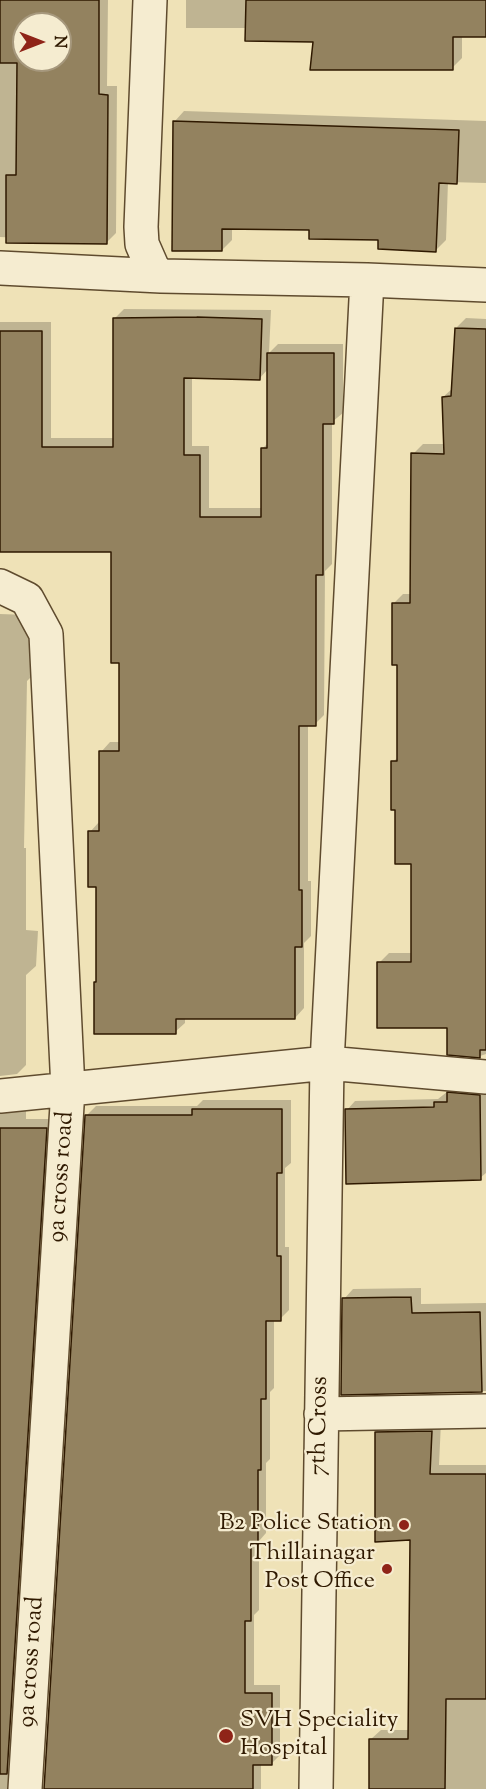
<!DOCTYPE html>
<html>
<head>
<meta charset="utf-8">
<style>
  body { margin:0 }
  #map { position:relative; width:486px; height:1789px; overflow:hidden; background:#efe2b7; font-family:"Sorts Mill Goudy",serif }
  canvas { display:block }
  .north { position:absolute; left:12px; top:12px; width:60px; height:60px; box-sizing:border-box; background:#f5ecd0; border:2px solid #a6987d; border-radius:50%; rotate:90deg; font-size:16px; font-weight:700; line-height:24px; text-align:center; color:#2f1900 }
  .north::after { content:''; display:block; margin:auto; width:21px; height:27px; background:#8f2418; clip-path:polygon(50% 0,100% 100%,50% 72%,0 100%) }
</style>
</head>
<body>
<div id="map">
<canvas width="486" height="1789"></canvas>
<div class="north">N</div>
</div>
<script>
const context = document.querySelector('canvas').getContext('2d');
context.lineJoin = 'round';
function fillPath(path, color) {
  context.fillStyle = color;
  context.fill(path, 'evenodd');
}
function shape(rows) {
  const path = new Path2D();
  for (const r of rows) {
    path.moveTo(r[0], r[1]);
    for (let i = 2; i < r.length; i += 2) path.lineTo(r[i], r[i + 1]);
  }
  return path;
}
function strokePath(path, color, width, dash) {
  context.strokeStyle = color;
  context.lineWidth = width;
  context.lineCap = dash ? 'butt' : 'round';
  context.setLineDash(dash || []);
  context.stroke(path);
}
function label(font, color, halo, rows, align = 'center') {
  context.font = font + ' "Sorts Mill Goudy",serif';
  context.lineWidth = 4.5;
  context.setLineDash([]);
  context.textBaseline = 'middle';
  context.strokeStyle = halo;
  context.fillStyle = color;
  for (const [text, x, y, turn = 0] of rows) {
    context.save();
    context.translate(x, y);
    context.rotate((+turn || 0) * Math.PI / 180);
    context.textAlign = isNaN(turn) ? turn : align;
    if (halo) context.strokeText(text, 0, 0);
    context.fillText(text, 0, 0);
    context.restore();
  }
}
fillPath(shape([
  [0,0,108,0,107,86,117,86,116,233,107,242,0,237],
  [24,24,60,24,60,60,24,60],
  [186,0,486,0,486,36,462,35,462,58,452,68,247,28,186,28],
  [184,111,486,121,486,183,448,182,446,240,436,250,380,238,311,228,232,227,232,240,222,250,175,121],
  [124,309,271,310,269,353,278,344,343,344,343,413,332,422,332,564,325,571,324,715,315,724,308,724,308,881,311,881,311,936,304,943,304,1008,295,1018,185,1018,185,1023,175,1032,95,982,98,980,98,885,90,832,99,822,101,752,110,742,121,742,121,662,113,551,0,550,0,322,51,322,51,438,114,438,114,319],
  [268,369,268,443,263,448,263,508,209,508,209,446,192,446,192,377,259,379],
  [466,318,486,319,486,1054,480,1056,379,963,389,953,413,953,413,863,397,809,393,762,399,756,399,663,393,604,403,594,412,594,413,454,423,444,445,444,443,397,453,388,456,328],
  [0,614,28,615,36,672,27,681,24,848,26,848,26,930,38,931,36,966,26,975,26,1065,17,1074,0,1076],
  [457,1084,486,1087,486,1173,480,1178,347,1110,355,1101,438,1099],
  [203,1100,291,1100,291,1163,285,1168,285,1247,289,1247,289,1310,280,1319,274,1319,274,1388,270,1392,270,1459,266,1463,266,1533,259,1541,259,1610,254,1615,254,1685,280,1685,280,1755,271,1764,261,1764,261,1789,45,1789,87,1115,96,1106,197,1106],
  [0,1103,26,1105,26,1119,55,1119,18,1789,0,1789],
  [421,1288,421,1304,486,1303,486,1391,342,1393,344,1299,353,1289],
  [441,1422,439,1465,486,1465,486,1789,371,1789,371,1739,381,1730,410,1730,412,1538,376,1432,386,1423]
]), '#0003');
const building = shape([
  [0,0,99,0,99,94,108,95,107,244,6,243,6,175,16,175,17,63,0,63,0,0],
  [24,24,60,24,60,60,24,60,24,24],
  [246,0,486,0,486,37,453,37,453,70,310,70,313,42,245,41,246,0],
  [173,121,459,130,457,184,439,183,436,252,378,249,378,240,309,239,309,230,222,229,222,251,172,251,173,121],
  [197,317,262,319,260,380,184,378,184,455,200,455,200,517,261,517,261,448,267,448,267,353,334,353,334,424,323,424,323,575,316,575,316,726,299,726,299,890,302,890,302,947,295,947,295,1019,176,1019,176,1034,94,1034,94,982,96,982,96,887,88,887,88,831,99,831,99,751,119,751,119,663,111,663,111,552,0,552,0,331,42,331,42,447,113,447,113,318,197,317],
  [455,328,486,329,486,1050,480,1050,480,1058,447,1055,447,1028,377,1028,377,962,411,962,411,864,395,864,395,810,391,810,391,761,397,761,397,665,392,665,392,603,410,603,411,453,444,454,442,397,451,396,455,328],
  [447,1092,480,1095,481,1180,346,1184,345,1109,434,1107,434,1102,447,1102,447,1092],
  [192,1109,282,1109,282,1173,277,1173,277,1256,281,1256,281,1321,266,1321,266,1399,261,1399,261,1470,258,1470,258,1544,251,1544,251,1621,245,1621,245,1693,272,1693,272,1765,253,1765,253,1789,44,1789,85,1115,192,1115,192,1109],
  [0,1128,47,1128,7,1774,0,1774,0,1128],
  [411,1297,412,1313,480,1312,482,1392,341,1395,342,1298,411,1297],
  [432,1431,430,1474,486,1474,486,1699,446,1699,445,1789,369,1789,369,1739,408,1739,410,1540,375,1542,375,1432,432,1431]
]);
fillPath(building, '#93825f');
strokePath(building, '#2f1900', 1.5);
const street = shape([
  [150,0,141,227,142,244,153,269,161,276,367,280,327,1063,316,1789],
  [0,268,161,276],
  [367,280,486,285],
  [0,586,27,599,46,634,68,1089,25,1789],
  [0,1096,327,1063,486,1077],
  [321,1414,486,1411]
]);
strokePath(street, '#5f4b2e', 36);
strokePath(street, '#f5ecd0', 33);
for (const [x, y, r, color] of [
  [404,1525,6,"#8f2418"],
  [387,1569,6,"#8f2418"],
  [226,1736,8,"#8f2418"]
]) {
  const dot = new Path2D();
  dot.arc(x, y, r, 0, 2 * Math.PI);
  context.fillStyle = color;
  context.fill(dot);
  strokePath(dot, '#f5ecd0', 2);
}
label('24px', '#2f1900', '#f5ecd0', [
  ["9a cross road",63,1177,-86],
  ["7th Cross",321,1426,-89],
  ["9a cross road",33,1662,-86]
]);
label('24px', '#2f1900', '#f5ecd0', [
  ["B2 Police Station",392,1525],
  ["Thillainagar",375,1555],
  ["Post Office",375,1583],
  ["SVH Speciality",240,1722,"left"],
  ["Hospital",240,1750,"left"]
], 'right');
</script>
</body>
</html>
